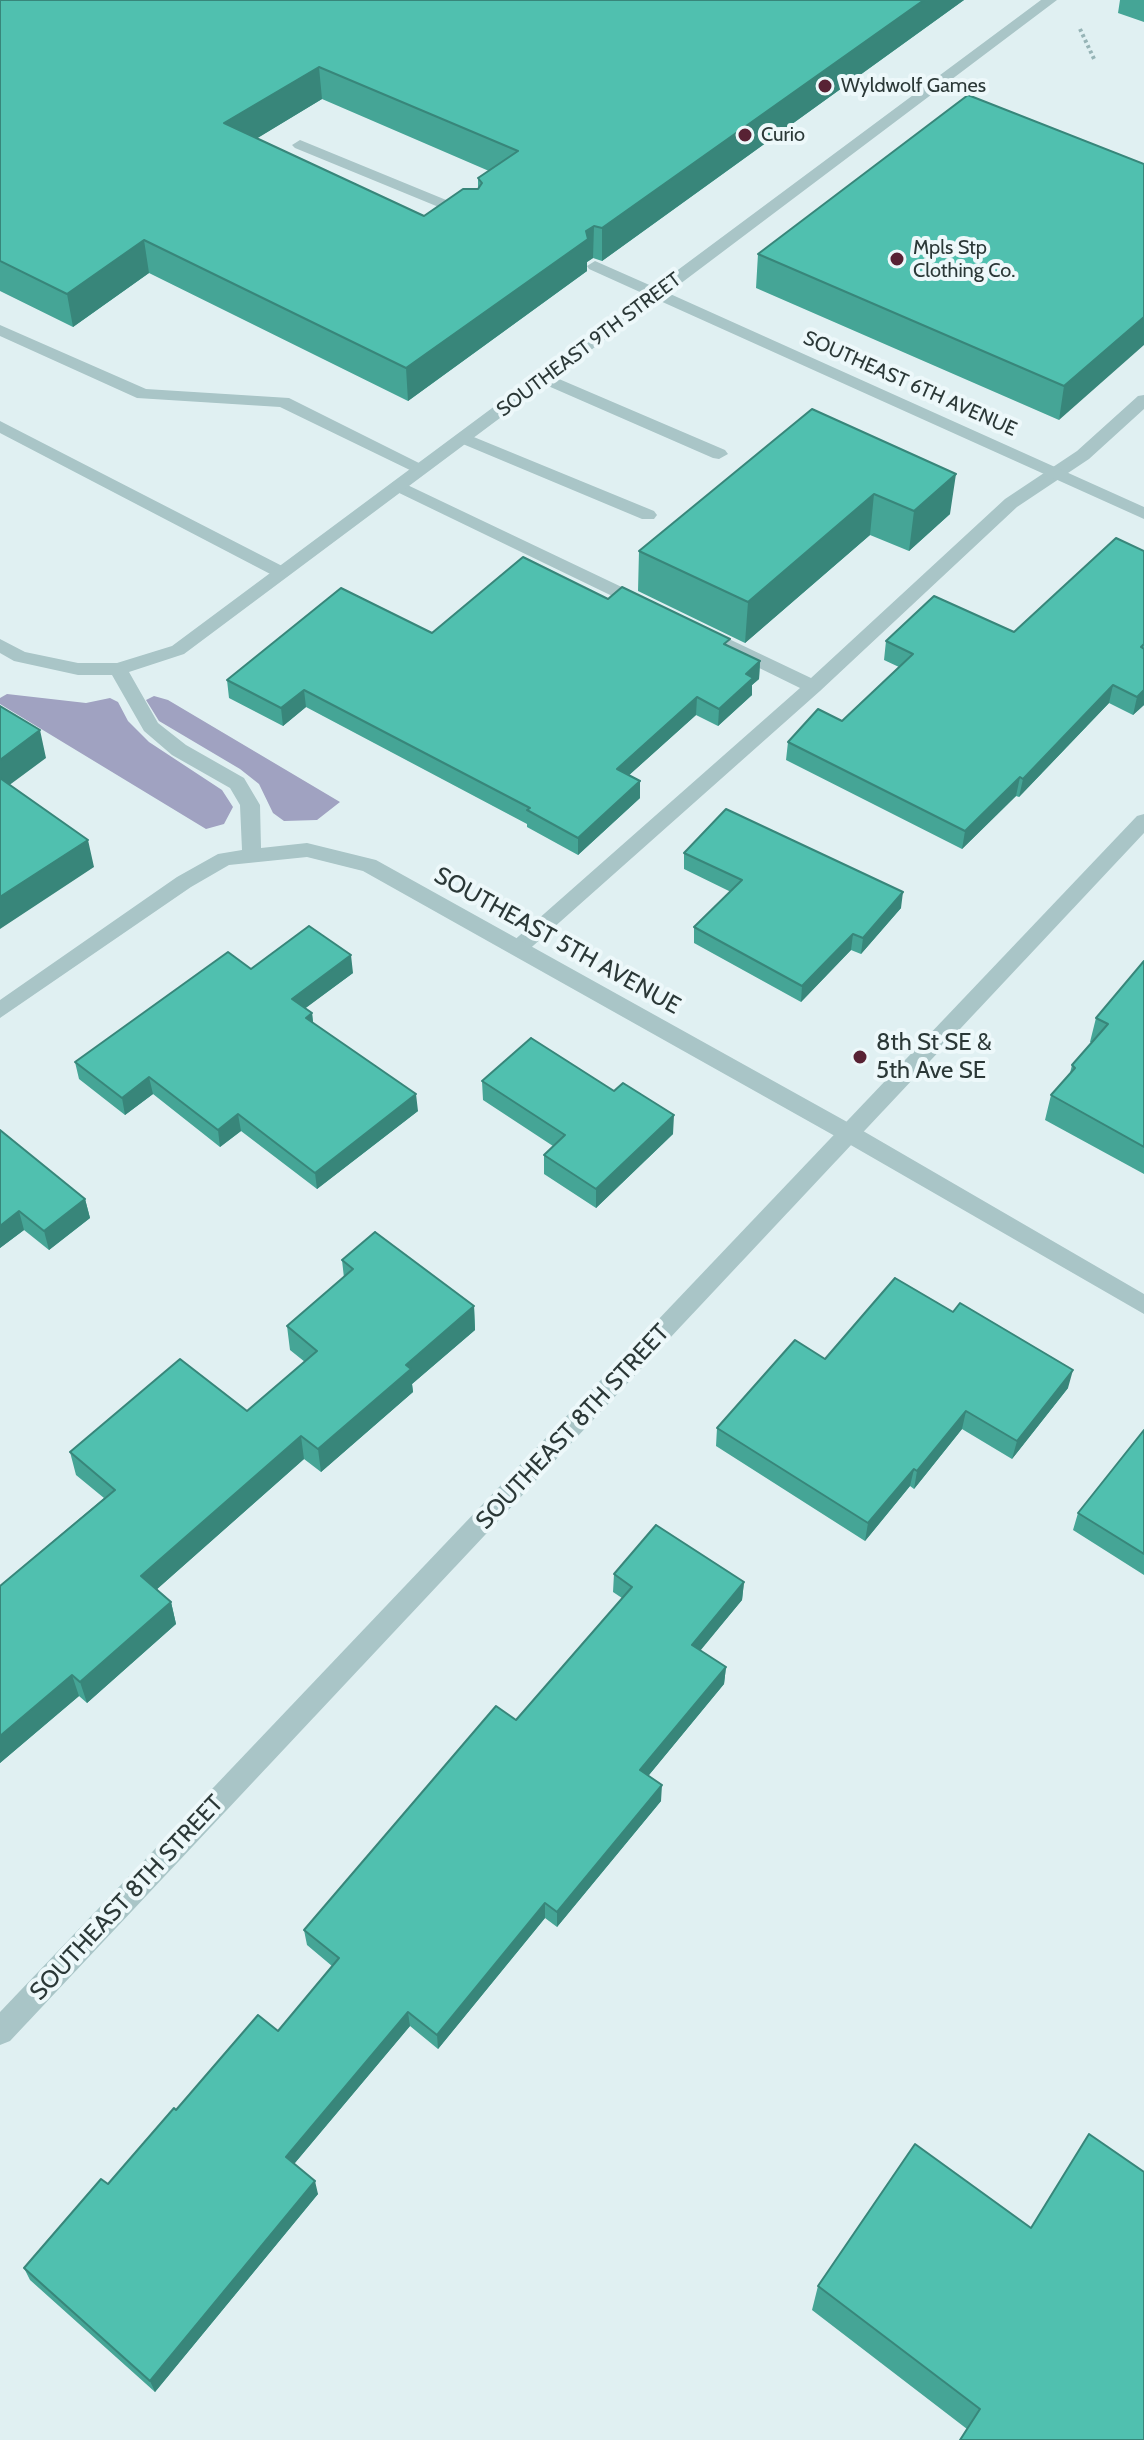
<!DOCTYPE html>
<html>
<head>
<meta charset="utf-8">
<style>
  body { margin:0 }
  canvas { display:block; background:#e0f0f2 }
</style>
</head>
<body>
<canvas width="1144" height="2440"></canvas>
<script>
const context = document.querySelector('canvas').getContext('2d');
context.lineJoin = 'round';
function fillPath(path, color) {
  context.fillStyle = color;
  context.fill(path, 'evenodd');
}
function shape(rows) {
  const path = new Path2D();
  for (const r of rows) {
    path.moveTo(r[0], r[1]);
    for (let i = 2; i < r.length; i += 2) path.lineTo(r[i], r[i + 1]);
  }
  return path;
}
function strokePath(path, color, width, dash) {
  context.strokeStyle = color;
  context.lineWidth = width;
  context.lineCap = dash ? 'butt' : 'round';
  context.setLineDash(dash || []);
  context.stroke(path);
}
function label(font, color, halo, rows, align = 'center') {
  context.font = font + ' Cabin,sans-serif';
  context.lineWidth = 8;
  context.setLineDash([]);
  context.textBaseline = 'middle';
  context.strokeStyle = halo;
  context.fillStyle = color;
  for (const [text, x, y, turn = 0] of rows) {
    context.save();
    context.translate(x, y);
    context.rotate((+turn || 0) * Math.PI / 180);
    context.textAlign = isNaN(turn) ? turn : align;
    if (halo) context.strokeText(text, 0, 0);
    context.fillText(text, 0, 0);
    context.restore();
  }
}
fillPath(shape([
  [7,694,86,703,110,698,118,702,128,721,149,742,222,790,233,807,224,824,206,829,0,704,0,698],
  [154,696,168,700,340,802,317,820,284,821,273,813,259,784,240,769,159,721,146,700]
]), '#a0a2c1');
strokePath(shape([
  [1080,29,1095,61]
]), '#96b4b6', 4, [3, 3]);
fillPath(shape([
  [300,140,473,211,476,214,473,217,463,217,295,148,292,145,300,140],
  [595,261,663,291,665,294,657,299,651,297,589,269,587,266,595,261],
  [0,325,146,389,289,398,431,469,422,474,416,473,280,407,137,398,0,336,0,325],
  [545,373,725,450,728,454,719,459,713,458,539,382,537,378,539,374,545,373],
  [1144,395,1144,409,1089,459,1017,507,820,691,525,953,511,953,508,948,511,943,800,688,696,637,693,633,696,629,708,629,811,678,1005,499,1077,451,1138,396,1144,395],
  [0,421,288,569,291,573,282,579,276,577,0,433,0,421],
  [464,433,654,511,657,515,654,519,642,519,458,442,456,438,458,434,464,433],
  [399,481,649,600,652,604,649,608,637,608,393,490,390,486,393,482,399,481]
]), '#a9c5c7');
fillPath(shape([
  [1041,0,1057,0,668,293,1144,507,1144,519,658,300,184,654,129,672,158,723,186,745,244,778,260,805,261,848,307,843,376,860,858,1128,1144,1294,1144,1314,842,1140,363,871,307,857,229,865,191,887,0,1018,0,1000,177,877,218,854,242,850,240,805,230,788,172,755,144,731,112,675,78,675,14,661,0,653,0,639,25,652,78,663,117,663,172,646,1041,0]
]), '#a9c5c7');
fillPath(shape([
  [1144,814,1144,833,10,2041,0,2045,0,2012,1137,816,1144,814]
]), '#a9c5c7');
fillPath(shape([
  [0,0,964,0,602,261,593,258,587,262,587,271,408,401,149,273,73,327,0,291],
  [322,99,489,171,478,178,478,189,424,216,257,138],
  [1120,0,1144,0,1144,22,1118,13],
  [1144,164,1059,420,756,288,758,254],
  [812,409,950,514,909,551,870,535,745,643,638,591,639,551],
  [1144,551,1144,705,1133,715,1109,703,1019,797,1016,796,962,849,786,760,788,742,842,721,899,667,884,660,886,641,1014,632],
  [608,599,729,646,760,661,759,679,752,685,752,695,718,726,696,715,629,775,640,781,640,798,578,855,527,827,527,824,306,707,283,726,229,698,227,680,432,633],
  [684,853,901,908,861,954,851,950,801,1002,694,943,694,927,731,892,684,869],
  [1144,961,1144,1174,1045,1120,1051,1095,1070,1073,1072,1065,1092,1043,1090,1042,1096,1018],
  [251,969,353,973,305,1008,312,1013,313,1023,418,1111,317,1189,241,1131,220,1147,153,1094,125,1115,79,1079,75,1062],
  [482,1081,614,1091,673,1134,596,1208,544,1174,544,1155,553,1146,483,1100],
  [0,1130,85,1199,90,1218,49,1250,24,1230,0,1248],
  [342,1260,474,1306,475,1330,412,1384,413,1392,321,1472,304,1459,157,1589,171,1602,176,1624,87,1703,79,1696,0,1763,0,1586,104,1498,76,1475,70,1452,247,1411,305,1362,290,1350,287,1326,344,1278],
  [825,1359,1068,1388,1012,1459,962,1429,914,1489,910,1486,865,1541,716,1446,717,1428],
  [1144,1430,1144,1575,1073,1530,1078,1513],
  [614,1574,744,1582,742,1600,700,1650,726,1667,724,1684,648,1776,661,1801,557,1927,545,1918,438,2049,410,2026,294,2164,318,2194,155,2392,30,2280,24,2268,108,2184,176,2110,278,2031,332,1966,307,1945,304,1930,516,1720,622,1598,613,1592],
  [1144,2172,967,2429,812,2310,818,2286,1031,2228]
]), '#45a596');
fillPath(shape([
  [924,0,964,0,602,261,602,228],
  [319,67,322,99,228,156,224,123],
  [594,226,593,258,587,262,587,271,408,401,406,368],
  [144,240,149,273,73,327,67,294],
  [1144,317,1144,345,1059,420,1064,386],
  [956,474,950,514,909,551,914,511],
  [874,494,870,535,745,643,748,602],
  [760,661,759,679,752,685,752,695,718,726,719,709,746,674],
  [1113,685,1109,703,1019,797,1023,779],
  [304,690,306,707,283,726,281,708],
  [1144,690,1144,705,1133,715,1137,697],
  [697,697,696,715,617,786,617,769],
  [40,730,46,758,0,792,0,760],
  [1020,777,1016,796,962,849,965,831],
  [640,781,640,798,578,855,578,838],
  [88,840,94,867,0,929,0,897],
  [903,892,901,908,861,954,863,938],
  [853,934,851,950,801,1002,802,986],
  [351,955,353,973,295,1016,292,999],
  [312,1013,314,1031,306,1018],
  [149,1077,153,1094,125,1115,122,1098],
  [416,1094,418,1111,317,1189,315,1173],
  [238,1114,241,1131,220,1147,218,1130],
  [674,1115,673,1134,596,1208,596,1189],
  [85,1199,90,1218,49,1250,44,1231],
  [19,1211,24,1230,0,1248,0,1226],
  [474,1306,475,1330,412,1384,413,1392,321,1472,318,1449,406,1365],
  [1073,1370,1068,1388,1012,1459,1017,1441],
  [966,1411,962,1429,914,1489,917,1471],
  [301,1436,304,1459,147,1598,141,1576],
  [914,1469,910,1486,865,1541,868,1523],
  [744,1582,742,1600,691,1662,692,1645],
  [171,1602,176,1624,87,1703,80,1682],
  [726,1667,724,1684,640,1786,640,1770],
  [72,1675,79,1696,0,1763,0,1736],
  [662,1785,661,1801,557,1927,557,1912],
  [545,1903,545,1918,438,2049,437,2035],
  [408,2012,410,2026,289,2170,286,2157],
  [315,2181,318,2194,155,2392,150,2381]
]), '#38867a');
const building = shape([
  [0,0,924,0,602,228,594,226,586,231,588,239,406,368,144,240,67,294,0,261,0,0],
  [319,67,518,151,478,178,482,183,478,189,463,189,424,216,224,123,319,67],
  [968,95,1144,164,1144,317,1064,386,758,254,968,95],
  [812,409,956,474,914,511,874,494,748,602,639,551,812,409],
  [1116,538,1144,551,1144,644,1141,647,1144,649,1144,690,1137,697,1113,685,1023,779,1020,777,965,831,788,742,818,709,842,721,913,654,886,641,934,596,1014,632,1116,538],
  [523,557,608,599,622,587,730,639,724,644,760,661,746,674,753,678,719,709,697,697,617,769,640,781,578,838,527,810,530,808,304,690,281,708,227,680,341,588,432,633,523,557],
  [0,706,40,730,0,760,0,706],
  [0,778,88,840,0,897,0,778],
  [726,809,903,892,863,938,853,934,802,986,694,927,742,880,684,853,726,809],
  [309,926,351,955,292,999,312,1013,306,1018,416,1094,315,1173,238,1114,218,1130,149,1077,122,1098,75,1062,228,952,251,969,309,926],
  [1144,961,1144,1147,1051,1095,1075,1068,1072,1065,1108,1024,1096,1018,1144,961],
  [531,1038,614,1091,623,1083,674,1115,596,1189,544,1155,565,1135,482,1081,531,1038],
  [0,1130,85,1199,44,1231,19,1211,0,1226,0,1130],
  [375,1232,474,1306,406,1365,411,1369,318,1449,301,1436,141,1576,171,1602,80,1682,72,1675,0,1736,0,1586,115,1490,70,1452,180,1359,247,1411,317,1351,287,1326,353,1269,342,1260,375,1232],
  [895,1278,953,1312,960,1303,1073,1370,1017,1441,966,1411,917,1471,914,1469,868,1523,717,1428,795,1340,825,1359,895,1278],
  [1144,1430,1144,1554,1078,1513,1144,1430],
  [656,1525,744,1582,692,1645,726,1667,640,1770,662,1785,557,1912,545,1903,437,2035,408,2012,286,2157,315,2181,150,2381,24,2268,101,2179,108,2184,174,2108,176,2110,258,2015,278,2031,339,1958,304,1930,496,1706,516,1720,632,1587,614,1574,656,1525],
  [1089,2134,1144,2172,1144,2440,960,2440,980,2409,818,2286,915,2144,1031,2228,1089,2134]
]);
fillPath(building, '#50c0af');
strokePath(building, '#38867a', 2);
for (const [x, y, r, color] of [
  [825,86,8,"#582234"],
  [745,135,8,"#582234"],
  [897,259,8,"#582234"],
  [860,1057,8,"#582234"]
]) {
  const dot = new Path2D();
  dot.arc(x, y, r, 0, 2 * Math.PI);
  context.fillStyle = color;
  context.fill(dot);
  strokePath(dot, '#edf8fa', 3);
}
label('20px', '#2b3837', '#edf8fa', [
  ["Wyldwolf Games",841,86],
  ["Curio",761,135],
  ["Mpls Stp",913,248],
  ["Clothing Co.",913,271]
], 'left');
label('20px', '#2b3837', '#edf8fa', [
  ["SOUTHEAST 9TH STREET",589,345,-37],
  ["SOUTHEAST 6TH AVENUE",910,384,24]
]);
label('24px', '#2b3837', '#edf8fa', [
  ["SOUTHEAST 5TH AVENUE",557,941,29],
  ["SOUTHEAST 8TH STREET",573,1427,-47],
  ["SOUTHEAST 8TH STREET",127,1898,-47]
]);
label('24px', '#2b3837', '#edf8fa', [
  ["8th St SE &",876,1043],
  ["5th Ave SE",876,1071]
], 'left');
</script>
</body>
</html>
